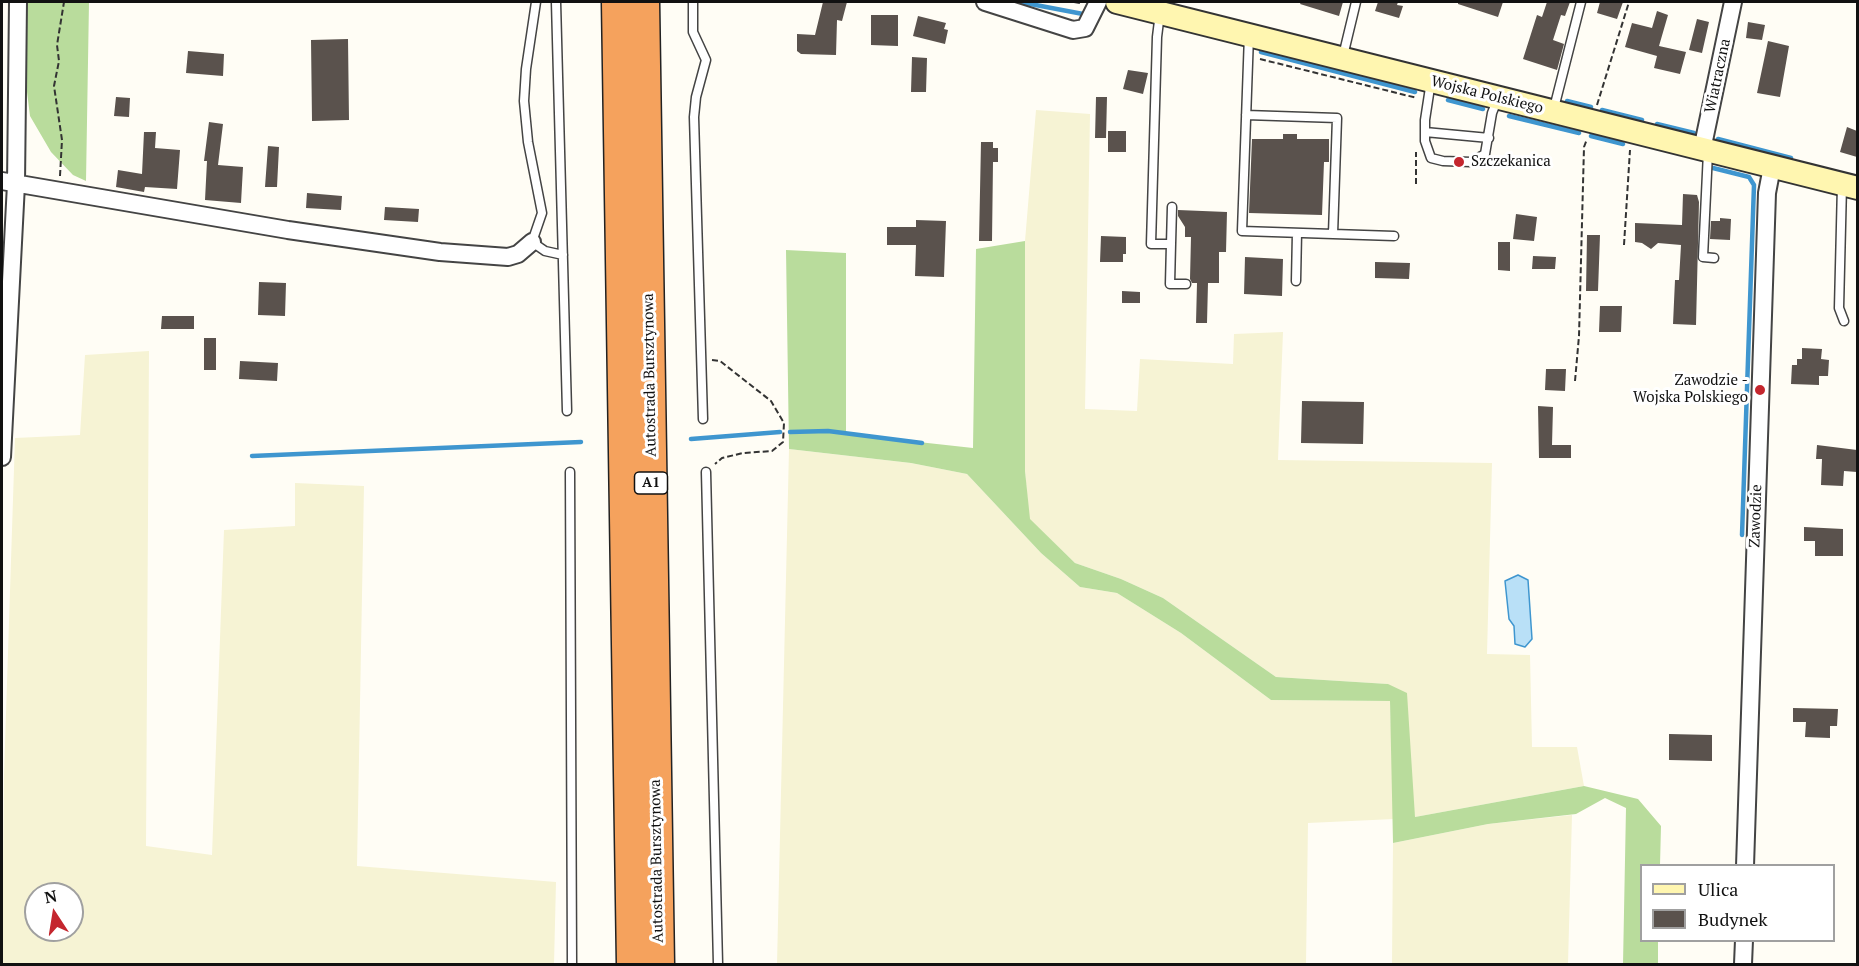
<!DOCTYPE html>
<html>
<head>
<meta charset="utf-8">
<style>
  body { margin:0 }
  #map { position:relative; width:1859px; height:966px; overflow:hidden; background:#fffdf5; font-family:"PT Serif",serif }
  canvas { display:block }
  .frame { position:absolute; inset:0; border:3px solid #111; pointer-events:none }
  .legend { position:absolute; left:1640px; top:864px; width:195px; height:78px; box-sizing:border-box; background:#fff; border:2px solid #a0a0a0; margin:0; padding:8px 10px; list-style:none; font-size:18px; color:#111 }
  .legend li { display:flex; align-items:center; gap:12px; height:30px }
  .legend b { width:30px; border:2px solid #a0a0a0 }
  .north { position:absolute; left:24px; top:882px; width:60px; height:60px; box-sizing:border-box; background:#fff; border:2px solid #a0a0a0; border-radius:50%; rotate:348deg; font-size:16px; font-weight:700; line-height:24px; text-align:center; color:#111 }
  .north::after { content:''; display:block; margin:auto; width:21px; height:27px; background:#c4262e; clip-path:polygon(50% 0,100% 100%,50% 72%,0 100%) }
</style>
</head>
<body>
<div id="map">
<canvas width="1859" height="966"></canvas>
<div class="frame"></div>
<ul class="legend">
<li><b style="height:8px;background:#fff6b0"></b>Ulica</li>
<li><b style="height:16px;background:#5a524d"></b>Budynek</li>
</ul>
<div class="north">N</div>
</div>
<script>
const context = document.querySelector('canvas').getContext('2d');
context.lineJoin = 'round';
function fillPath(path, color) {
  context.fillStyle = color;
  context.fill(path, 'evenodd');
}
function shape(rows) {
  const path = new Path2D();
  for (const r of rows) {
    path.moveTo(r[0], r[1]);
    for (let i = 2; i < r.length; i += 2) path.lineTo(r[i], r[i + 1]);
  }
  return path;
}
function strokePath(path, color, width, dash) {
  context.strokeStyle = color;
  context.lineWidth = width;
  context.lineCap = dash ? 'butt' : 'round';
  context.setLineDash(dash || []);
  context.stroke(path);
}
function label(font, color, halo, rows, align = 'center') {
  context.font = font + ' "PT Serif",serif';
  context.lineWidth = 6;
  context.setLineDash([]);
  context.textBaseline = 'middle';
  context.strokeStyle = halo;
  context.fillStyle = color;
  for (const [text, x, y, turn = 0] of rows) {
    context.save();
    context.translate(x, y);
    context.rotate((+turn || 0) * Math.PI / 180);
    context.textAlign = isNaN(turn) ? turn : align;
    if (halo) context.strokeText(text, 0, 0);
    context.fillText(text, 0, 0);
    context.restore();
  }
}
fillPath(shape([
  [1036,110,1090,114,1085,409,1137,411,1140,359,1233,364,1234,334,1283,332,1278,460,1492,463,1487,654,1530,655,1532,747,1577,747,1584,786,1415,817,1388,684,1276,677,1163,598,1121,579,1075,563,1029,519,1025,471,1025,241],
  [149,351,146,846,212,855,224,530,295,526,295,483,364,486,357,866,556,882,554,964,2,964,4,775,15,438,80,435,85,355],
  [36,894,72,894,72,930,36,930],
  [789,449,911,463,967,474,1041,553,1080,587,1117,593,1181,633,1271,700,1390,701,1394,819,1308,823,1306,964,777,964],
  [1572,815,1568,964,1392,964,1393,843,1488,824]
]), '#f6f3d4');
fillPath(shape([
  [27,2,89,2,86,181,73,175,51,152,30,116,26,84],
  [1025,241,1025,471,1030,519,1075,563,1121,579,1163,598,1276,677,1388,684,1407,693,1415,817,1584,786,1638,799,1661,826,1660,865,1642,866,1642,940,1658,941,1658,964,1623,964,1626,808,1605,798,1576,814,1488,824,1393,843,1390,701,1271,700,1181,633,1117,593,1080,587,1041,553,967,474,911,463,789,449,786,250,846,253,846,434,973,448,976,249]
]), '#b9dc9c');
const water = shape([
  [1518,575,1528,580,1532,639,1525,647,1515,644,1514,626,1509,619,1505,581,1518,575]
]);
fillPath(water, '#b9e0f7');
strokePath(water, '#3f96cf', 1.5);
strokePath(shape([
  [1020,2,1083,14],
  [1261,52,1415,92],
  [1448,100,1483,109],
  [1567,101,1591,107],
  [1602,110,1642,120],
  [1509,116,1579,133],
  [1657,124,1694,133],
  [1591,136,1623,144],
  [1718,139,1791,158],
  [1713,168,1749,177,1754,185,1742,535],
  [790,432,828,431,922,443],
  [691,439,780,432],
  [252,456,581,442]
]), '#3f96cf', 4.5);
fillPath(shape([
  [823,2,847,2,842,21,837,20,836,55,801,54,797,51,797,34,815,35],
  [1301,2,1343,2,1339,16,1300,4],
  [1378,2,1398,2,1397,5,1403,6,1399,18,1375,11],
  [1458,2,1503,2,1498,17,1458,4],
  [1547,2,1570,2,1565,16,1561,15,1553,40,1564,44,1557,70,1523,59,1537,15,1542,17],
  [1600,2,1623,2,1617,19,1597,13],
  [1657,11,1668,15,1659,46,1686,52,1680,74,1654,68,1657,56,1625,47,1632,23,1652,28],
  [871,15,898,15,898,46,871,45],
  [918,16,946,23,944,29,948,30,945,44,913,36],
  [1697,19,1709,22,1702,53,1689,50],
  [1748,22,1765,25,1762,40,1746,38],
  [348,39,349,120,312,121,311,40],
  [1768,41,1789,46,1780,97,1757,93],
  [188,51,224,54,223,76,186,73],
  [912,57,927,58,926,92,911,92],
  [1128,70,1148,73,1143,94,1123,89],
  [116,97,130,98,129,117,114,116],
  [1096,97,1107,97,1106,138,1095,138],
  [209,122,223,124,218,165,243,167,241,203,205,200,207,161,204,161],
  [1847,127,1857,131,1857,157,1840,152],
  [1108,131,1126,131,1126,152,1108,152],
  [144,132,156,132,155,148,180,150,177,189,145,187,144,192,116,187,118,170,142,174],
  [1283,134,1297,134,1297,139,1329,139,1329,162,1324,162,1322,215,1249,213,1252,139,1283,139],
  [981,142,993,142,993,148,998,148,998,162,993,162,992,241,979,241],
  [268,146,279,147,277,187,265,187],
  [307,193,342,196,341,210,306,208],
  [1683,194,1697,195,1699,202,1696,325,1673,324,1675,280,1679,280,1681,245,1658,243,1651,249,1642,243,1635,242,1635,223,1682,225],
  [385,207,419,209,418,222,384,220],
  [1178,210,1227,212,1226,252,1219,252,1219,283,1208,283,1207,323,1196,323,1197,283,1192,283,1190,279,1191,237,1185,237,1185,227,1178,216],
  [1516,214,1537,217,1534,241,1513,239],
  [1720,218,1731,219,1730,240,1710,239,1711,221,1720,221],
  [916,220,946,221,944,277,915,276,916,245,887,245,887,227,916,227],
  [1587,235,1600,235,1598,291,1586,291],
  [1101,236,1126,237,1126,254,1123,254,1123,262,1100,262],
  [1498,242,1510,242,1510,271,1498,270],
  [1533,256,1556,257,1555,269,1532,269],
  [1245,257,1283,259,1282,296,1244,294],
  [1375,262,1410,263,1409,279,1375,278],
  [259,282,286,283,285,316,258,315],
  [1122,291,1140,292,1140,303,1122,303],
  [1600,306,1622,306,1621,332,1599,332],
  [162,316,194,316,194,329,161,329],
  [204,338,216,338,216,370,204,370],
  [1802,348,1822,349,1821,359,1829,360,1828,376,1819,376,1819,385,1791,384,1792,365,1797,365,1797,359,1802,359],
  [240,361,278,363,277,381,239,379],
  [1546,369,1566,369,1565,391,1545,390],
  [1302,401,1364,402,1363,444,1301,443],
  [1538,406,1553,407,1552,445,1571,445,1571,458,1539,458],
  [1817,445,1857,450,1857,472,1844,471,1843,486,1821,485,1822,459,1816,459],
  [1804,527,1843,529,1843,556,1815,556,1815,541,1804,541],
  [1793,708,1838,709,1837,726,1830,726,1830,738,1805,737,1806,722,1793,722],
  [1669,734,1712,735,1712,761,1669,760]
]), '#5a524d');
const service = shape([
  [536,2,526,69,524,101,528,142,542,213,532,242,545,251,563,255],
  [556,2,567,411],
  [693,2,693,32,706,60,696,97,694,117,703,419],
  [1160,13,1157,37,1151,244,1171,244,1170,284,1186,284],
  [1249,35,1242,231,1394,236],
  [1343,56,1356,2],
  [1431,81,1425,120,1425,141,1431,158,1443,161,1471,162,1485,154,1492,113,1498,98],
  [1553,112,1581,2],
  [1246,115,1337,118,1333,234],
  [1425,132,1489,138],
  [1708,152,1703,257,1714,258],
  [1842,185,1839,308,1844,321],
  [1171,244,1172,207],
  [1296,281,1297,233],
  [570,472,572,964],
  [706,472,718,964]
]);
const minor = shape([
  [985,2,1073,30,1085,28,1098,2],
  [1702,150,1733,2],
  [2,181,288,230,440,252,508,257,518,254,532,242],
  [2,457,16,184,18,2],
  [1745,866,1767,193,1772,167],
  [1743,964,1744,940]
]);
const secondary = shape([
  [1117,2,1858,188]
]);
const motorway = shape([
  [617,2,632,964],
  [644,2,659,964]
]);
strokePath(service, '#444', 11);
strokePath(minor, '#444', 20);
strokePath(secondary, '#333', 26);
strokePath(motorway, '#222', 33);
strokePath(shape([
  [1074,2,1080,3],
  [1260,59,1417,98],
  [1597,105,1629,2],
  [60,176,62,140,54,86,59,61,57,45,64,2],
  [1416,184,1416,152],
  [1624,245,1630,150],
  [712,360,720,361,771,401,784,423,783,442,772,451,743,453,722,458,715,464],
  [1575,381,1579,336,1584,147,1587,139]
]), '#333', 2, [6, 3]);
strokePath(service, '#fff', 8);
strokePath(minor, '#fff', 16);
strokePath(secondary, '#fff6b0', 22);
strokePath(motorway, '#f5a25d', 30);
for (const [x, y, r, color] of [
  [1459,162,6,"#c4262e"],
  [1760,390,6,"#c4262e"]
]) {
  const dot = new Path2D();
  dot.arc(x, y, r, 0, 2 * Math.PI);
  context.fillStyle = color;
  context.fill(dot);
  strokePath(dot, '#fff', 2);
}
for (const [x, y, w] of [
  [651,483,33]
]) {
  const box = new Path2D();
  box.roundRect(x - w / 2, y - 11, w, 22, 4.5);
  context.fillStyle = '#fff';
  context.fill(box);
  strokePath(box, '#111', 1.5);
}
label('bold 14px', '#111', null, [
  ["A1",651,483]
]);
label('15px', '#111', '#fff', [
  ["Wiatraczna",1718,76,-78],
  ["Wojska Polskiego",1487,95,14],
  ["Autostrada Bursztynowa",650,375,-91],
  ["Zawodzie",1756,516,-88],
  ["Autostrada Bursztynowa",657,861,-91]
]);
label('15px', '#111', '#fff', [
  ["Szczekanica",1471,162],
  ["Zawodzie -",1748,381,"right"],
  ["Wojska Polskiego",1748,398,"right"]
], 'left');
</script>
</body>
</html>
